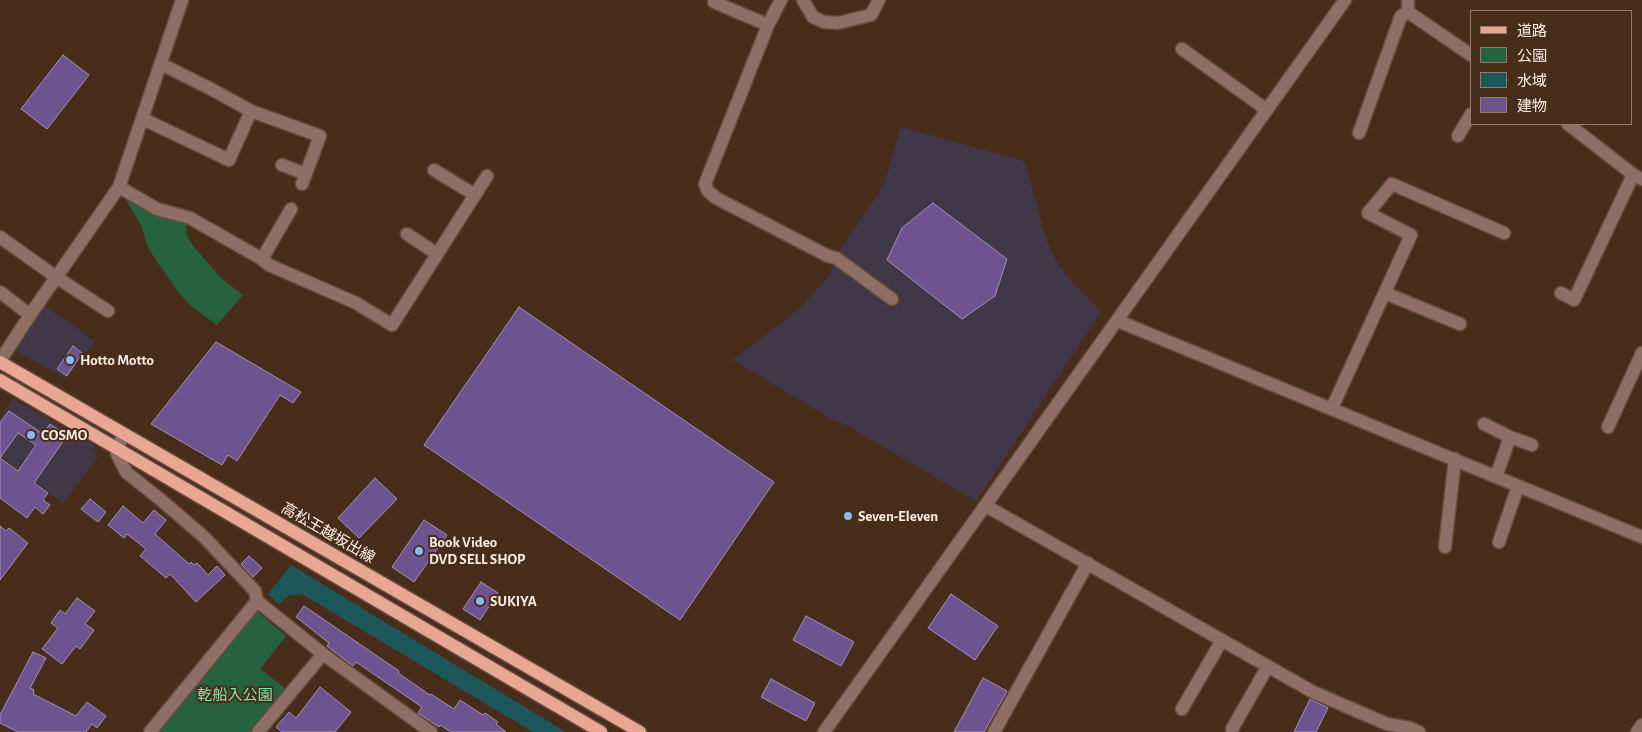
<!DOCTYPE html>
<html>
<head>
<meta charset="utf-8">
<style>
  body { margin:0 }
  #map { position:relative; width:1642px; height:732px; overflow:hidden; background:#482d1b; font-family:"Alegreya Sans","Noto Sans JP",sans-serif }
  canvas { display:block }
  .legend { position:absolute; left:1470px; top:10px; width:162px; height:115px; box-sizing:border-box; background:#482d1b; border:1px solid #917b6c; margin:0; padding:6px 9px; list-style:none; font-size:15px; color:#feefe6 }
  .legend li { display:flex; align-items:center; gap:10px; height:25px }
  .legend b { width:25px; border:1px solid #917b6c }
</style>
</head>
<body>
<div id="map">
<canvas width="1642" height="732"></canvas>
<ul class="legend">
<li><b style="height:6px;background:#e8a693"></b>道路</li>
<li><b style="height:14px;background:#27623f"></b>公園</li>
<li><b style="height:14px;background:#1d5759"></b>水域</li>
<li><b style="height:14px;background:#6e5390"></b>建物</li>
</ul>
</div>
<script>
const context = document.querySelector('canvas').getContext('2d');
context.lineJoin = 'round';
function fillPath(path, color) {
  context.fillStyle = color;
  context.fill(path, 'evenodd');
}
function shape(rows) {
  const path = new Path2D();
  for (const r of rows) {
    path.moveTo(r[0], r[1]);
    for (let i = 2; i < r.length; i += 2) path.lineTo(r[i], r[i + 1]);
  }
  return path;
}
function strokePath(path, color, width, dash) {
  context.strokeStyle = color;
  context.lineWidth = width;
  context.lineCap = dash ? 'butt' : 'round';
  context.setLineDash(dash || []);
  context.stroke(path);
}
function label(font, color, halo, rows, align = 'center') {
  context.font = font + ' "Alegreya Sans","Noto Sans JP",sans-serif';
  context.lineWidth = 4;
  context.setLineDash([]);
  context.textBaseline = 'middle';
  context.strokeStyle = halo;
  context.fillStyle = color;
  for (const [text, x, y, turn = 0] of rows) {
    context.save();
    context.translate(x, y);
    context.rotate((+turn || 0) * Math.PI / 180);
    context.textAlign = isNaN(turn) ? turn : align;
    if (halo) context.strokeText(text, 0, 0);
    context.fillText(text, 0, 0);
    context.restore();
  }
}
fillPath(shape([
  [901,127,1024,161,1027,170,1046,239,1055,260,1072,283,1101,312,976,501,848,426,833,420,733,360,799,309,828,278,834,264,835,257,884,185],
  [44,305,95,341,66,378,15,350],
  [13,399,94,446,97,459,63,503,0,456,0,418]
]), '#403849');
fillPath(shape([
  [125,198,187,222,186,234,194,247,222,279,243,295,217,325,191,306,178,292,148,248,142,227],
  [257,611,286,636,260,669,286,689,251,732,158,732]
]), '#27623f');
fillPath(shape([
  [291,565,566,732,533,732,302,594,288,596,279,604,268,594]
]), '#1d5759');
const building = shape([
  [63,55,89,75,47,129,21,109,63,55],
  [933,203,1007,259,995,296,962,319,887,260,902,228,933,203],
  [519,307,774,482,680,620,424,445,519,307],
  [216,342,301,392,293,403,280,395,237,461,228,455,222,465,151,424,216,342],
  [73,346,82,353,67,376,57,369,73,346],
  [9,411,43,434,50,424,67,436,34,483,48,493,43,500,50,505,43,514,35,507,27,518,0,498,0,423,9,411],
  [18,433,36,445,18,471,0,458,18,433],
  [375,478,397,499,359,538,338,518,375,478],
  [90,499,106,512,98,522,81,509,90,499],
  [123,506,143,523,154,510,166,520,155,534,189,564,191,562,194,565,197,563,208,575,217,566,225,575,196,602,170,574,166,578,140,556,146,549,127,534,124,538,108,525,123,506],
  [424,520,447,535,414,582,392,567,424,520],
  [0,526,6,531,9,528,28,543,0,580,0,526],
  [249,556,262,568,253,577,241,564,249,556],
  [481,582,498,593,480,620,463,609,481,582],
  [951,594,998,626,975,660,928,628,951,594],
  [77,598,95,611,85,624,94,630,80,649,76,646,62,664,42,649,58,628,51,623,60,610,65,614,77,598],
  [304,606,399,671,398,673,430,695,431,694,454,709,460,700,483,715,485,713,498,722,496,724,506,732,451,732,440,725,439,727,418,713,422,707,356,662,353,666,327,646,329,643,296,617,304,606],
  [806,616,854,642,841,666,793,640,806,616],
  [33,652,46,658,30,688,34,690,33,694,76,716,87,702,106,716,97,728,92,724,86,732,18,732,0,723,0,715,33,652],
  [983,678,1007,691,984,732,954,732,983,678],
  [771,679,815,703,806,721,761,697,771,679],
  [320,687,351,712,335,732,282,732,276,727,289,712,296,718,320,687],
  [1310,699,1328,708,1316,732,1294,732,1310,699]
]);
fillPath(building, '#6e5390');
strokePath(building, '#a093b4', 1);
const minor = shape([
  [781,0,768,25,705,184,708,191,716,198,828,256,836,258,892,299],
  [803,0,813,17,824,22,838,23,871,15,879,0],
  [1408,0,1408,12,1471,55],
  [714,2,768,25],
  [1182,49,1267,110],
  [161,64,211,89,251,111,320,136,302,184],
  [143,119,229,160,251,111],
  [1568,124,1635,176,1642,179],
  [1359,133,1401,16,1408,12],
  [1458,136,1471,114],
  [282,165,306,174],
  [434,170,475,195],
  [119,187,157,209,190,218,262,259,269,265,356,303,392,325,487,176],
  [407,234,437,254],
  [0,237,56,277,108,311],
  [262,259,291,209],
  [0,292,30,315],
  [1385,293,1460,324],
  [1561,293,1574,300,1633,175],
  [1118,321,1642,537],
  [0,361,30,315,119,187,182,0],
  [1332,408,1411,235,1368,213,1392,184,1504,233],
  [1484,424,1510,437,1532,445],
  [1608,427,1642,353],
  [124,434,117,448,117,454,126,472,161,500,204,537,255,591,257,601,323,654,431,732],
  [1496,477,1510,437],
  [986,506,1313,692,1387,724,1410,728,1419,732],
  [1499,542,1518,486],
  [1445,547,1455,459],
  [1182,709,1222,640],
  [1232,729,1268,666],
  [150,732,257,601],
  [258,732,323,654],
  [824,732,1345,0],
  [994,732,1088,563],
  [1637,732,1642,725]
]);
const major = shape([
  [0,362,640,732],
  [0,380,601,732]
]);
strokePath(minor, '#654c3b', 15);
strokePath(major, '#654c3b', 15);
strokePath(minor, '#8f6e65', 12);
strokePath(major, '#e8a693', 12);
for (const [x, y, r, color] of [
  [70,360,5,"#89bafc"],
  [31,435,5,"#89bafc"],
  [848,516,5,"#89bafc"],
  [419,551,5,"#89bafc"],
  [480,601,5,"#89bafc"]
]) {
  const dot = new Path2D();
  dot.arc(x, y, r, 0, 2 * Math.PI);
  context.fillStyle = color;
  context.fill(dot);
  strokePath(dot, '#482d1b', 2);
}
label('bold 15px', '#feefe6', '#482d1b', [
  ["Hotto Motto",80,360],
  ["COSMO",41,435],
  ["Seven-Eleven",858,516],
  ["Book Video",429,542],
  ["DVD SELL SHOP",429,559],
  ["SUKIYA",490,601]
], 'left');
label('15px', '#feefe6', '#482d1b', [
  ["高松王越坂出線",328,533,30]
]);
label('15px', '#86e8aa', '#482d1b', [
  ["乾船入公園",235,695]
]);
</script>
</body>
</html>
